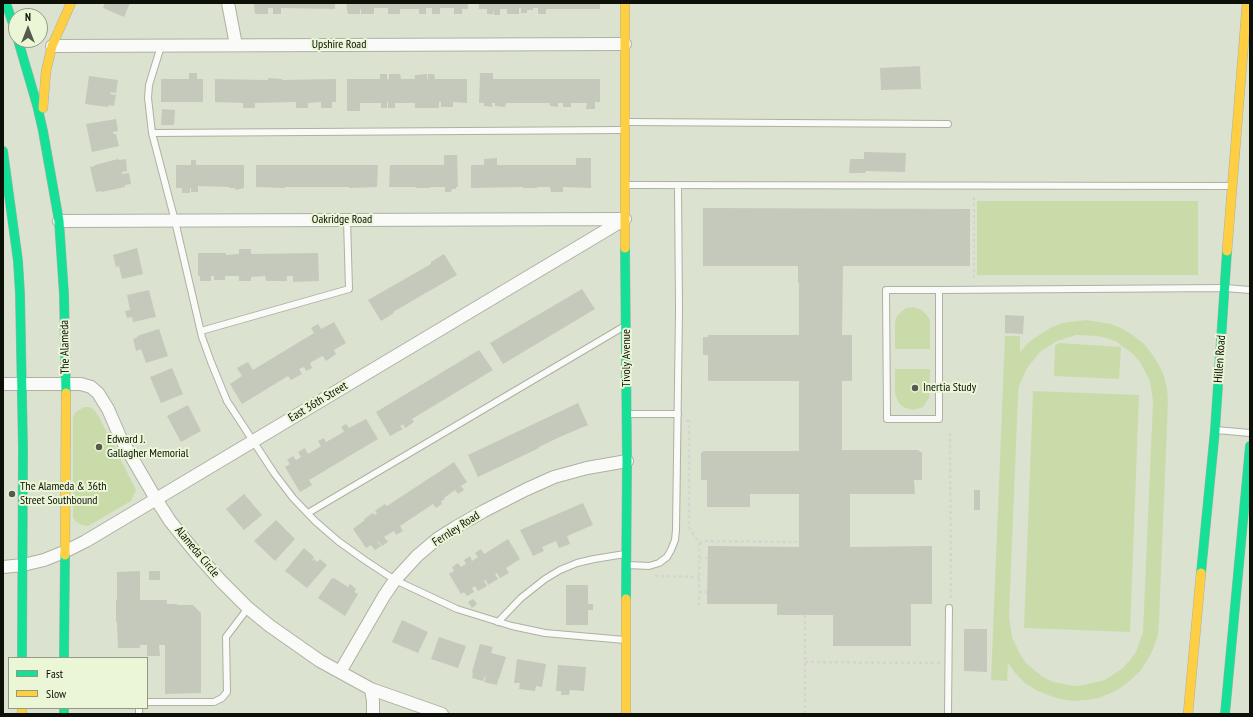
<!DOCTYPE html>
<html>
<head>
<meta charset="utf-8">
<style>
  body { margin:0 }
  #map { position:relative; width:1253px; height:717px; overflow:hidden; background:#dce2d0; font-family:"PT Sans Narrow",sans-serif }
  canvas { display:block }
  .frame { position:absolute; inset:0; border:4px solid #0c1006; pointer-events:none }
  .legend { position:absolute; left:8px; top:657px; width:140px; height:52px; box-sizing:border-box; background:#ebf6d6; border:1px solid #929a83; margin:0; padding:5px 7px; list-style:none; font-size:12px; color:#0c1006 }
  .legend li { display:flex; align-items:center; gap:8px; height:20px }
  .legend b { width:20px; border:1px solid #929a83 }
  .north { position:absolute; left:8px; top:8px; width:40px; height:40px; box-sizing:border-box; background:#ebf6d6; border:1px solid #929a83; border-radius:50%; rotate:0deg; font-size:11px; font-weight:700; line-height:16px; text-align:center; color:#0c1006 }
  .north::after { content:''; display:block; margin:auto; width:14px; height:18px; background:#555a4d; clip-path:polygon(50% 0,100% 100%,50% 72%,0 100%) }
</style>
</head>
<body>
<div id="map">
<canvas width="1253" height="717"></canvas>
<div class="frame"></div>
<ul class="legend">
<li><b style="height:5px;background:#16e098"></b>Fast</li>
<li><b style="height:5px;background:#ffcf43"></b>Slow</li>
</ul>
<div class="north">N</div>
</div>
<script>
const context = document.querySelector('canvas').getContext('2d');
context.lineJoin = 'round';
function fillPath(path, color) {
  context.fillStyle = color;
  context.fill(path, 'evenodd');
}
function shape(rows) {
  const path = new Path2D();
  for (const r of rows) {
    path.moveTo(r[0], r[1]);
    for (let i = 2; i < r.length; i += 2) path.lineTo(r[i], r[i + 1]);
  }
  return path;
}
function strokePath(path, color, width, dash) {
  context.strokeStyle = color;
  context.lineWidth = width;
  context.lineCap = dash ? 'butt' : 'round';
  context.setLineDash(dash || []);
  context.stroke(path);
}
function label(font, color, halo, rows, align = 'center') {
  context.font = font + ' "PT Sans Narrow",sans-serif';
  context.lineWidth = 4;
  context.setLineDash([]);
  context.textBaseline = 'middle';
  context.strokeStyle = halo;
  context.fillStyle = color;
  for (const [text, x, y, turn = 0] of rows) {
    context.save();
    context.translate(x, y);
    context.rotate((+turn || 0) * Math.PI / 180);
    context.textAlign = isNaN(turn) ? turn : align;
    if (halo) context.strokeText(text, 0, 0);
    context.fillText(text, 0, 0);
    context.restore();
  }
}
fillPath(shape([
  [977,201,1198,201,1198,275,977,275],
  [912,307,922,310,929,318,930,322,930,349,895,349,895,322,897,316,901,312,906,308],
  [1086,320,1111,324,1123,329,1134,336,1144,344,1152,354,1159,365,1164,376,1167,389,1168,401,1159,622,1158,635,1154,647,1148,659,1141,670,1132,679,1122,687,1111,693,1099,698,1086,700,1073,701,1060,699,1048,695,1036,690,1025,683,1016,674,1008,663,1007,681,991,680,1005,336,1020,336,1020,352,1030,341,1050,328,1062,323],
  [1076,335,1097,336,1107,338,1117,342,1133,354,1140,362,1150,381,1153,402,1143,632,1136,652,1130,660,1123,668,1105,680,1084,685,1074,686,1053,682,1043,677,1027,664,1021,656,1012,637,1009,616,1018,397,1019,386,1027,368,1040,352,1057,341],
  [1059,343,1121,347,1119,379,1054,376,1055,346],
  [895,369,930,369,929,398,923,407,913,410,903,407,899,403,895,394],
  [1033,391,1139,395,1130,632,1024,628],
  [84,407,90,407,95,411,99,417,136,490,131,501,88,526,82,525,76,522,73,517,73,417,76,412]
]), '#cadbaa');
fillPath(shape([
  [105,3,130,3,124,17,103,8],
  [254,3,335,3,335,9,281,8,281,14,273,14,273,8,268,8,268,14,255,14],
  [346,3,468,3,468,9,462,9,462,14,454,14,454,8,440,8,440,14,432,14,432,8,426,8,426,14,419,14,419,9,400,9,400,14,388,14,388,8,374,8,374,14,361,14,361,9,360,9,360,14,348,14],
  [479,3,600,3,600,9,546,9,546,14,538,14,538,8,533,8,533,10,527,10,527,13,521,13,521,8,519,8,519,14,507,14,507,9,500,9,500,15,494,15,494,9,493,14,487,14,487,9,479,9],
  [920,66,921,89,881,90,880,68],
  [189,73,197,73,197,79,203,79,203,102,161,102,161,79,189,79],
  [480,73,493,73,493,79,600,79,600,102,595,102,595,109,586,109,587,103,571,103,571,107,563,107,563,103,558,103,558,107,550,106,550,103,506,103,505,107,495,106,495,103,492,103,492,107,484,106,484,103,479,103],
  [380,74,387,74,387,79,389,79,389,74,400,74,401,79,415,79,415,75,427,74,427,79,428,79,428,74,434,74,435,79,467,79,467,103,453,102,453,107,441,107,441,102,439,102,439,108,415,108,415,103,395,103,395,108,388,108,388,102,387,102,387,108,381,108,381,103,360,103,360,111,347,111,347,79,380,79],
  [89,76,118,80,116,93,111,92,110,94,116,95,114,106,109,105,108,107,85,104],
  [268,78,282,79,282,80,336,79,336,102,332,102,332,108,321,108,321,102,308,103,308,108,296,108,296,102,255,103,255,108,243,108,243,103,215,102,215,79,268,80],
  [162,109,175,110,174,125,161,125],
  [116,119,118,131,113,132,113,134,116,134,119,146,92,152,86,124],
  [864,152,906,153,905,172,866,171,865,173,849,173,850,159,864,159],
  [444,155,457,155,458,187,456,187,456,189,452,189,451,192,445,192,445,187,431,187,430,188,416,188,416,187,389,187,390,165,444,165],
  [497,158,497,165,576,165,576,158,591,158,591,188,563,187,563,192,551,192,550,187,537,187,537,188,523,188,523,187,471,188,471,165,484,165,484,159],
  [118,159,119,160,126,159,127,171,122,172,122,174,129,173,131,184,125,185,125,187,102,192,101,191,96,192,90,167,95,166,95,165],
  [191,160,196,160,196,165,244,165,244,188,236,190,235,188,229,188,229,187,198,186,198,192,191,192,191,188,190,188,190,193,182,193,182,188,176,188,176,165,191,165],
  [256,165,378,165,377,187,349,188,349,187,285,187,285,188,284,188,256,187],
  [703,208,970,209,970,266,843,266,842,335,852,335,852,381,842,381,842,450,918,450,922,453,922,480,914,480,915,494,850,494,850,547,932,546,932,604,911,604,911,646,833,646,833,615,777,615,777,604,707,604,708,546,799,547,799,494,750,494,750,507,707,507,707,480,701,480,701,453,704,451,799,451,799,381,708,381,708,355,703,355,703,337,708,337,708,335,799,335,799,283,798,283,798,266,703,266],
  [137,248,143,274,122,279,119,266,116,267,113,255],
  [239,249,251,249,251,254,318,253,319,281,293,282,293,276,287,276,287,281,266,281,265,276,251,277,251,281,239,281,239,276,225,276,225,280,214,280,214,276,211,276,211,281,200,281,200,276,198,276,198,253,226,253,226,255,239,254],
  [444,254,457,275,393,312,394,313,381,321,368,300,431,264,431,262],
  [582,289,595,309,503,364,490,343],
  [149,290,156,317,133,322,132,317,127,318,125,311,130,310,127,295],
  [1005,315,1024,316,1023,334,1005,333],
  [334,322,346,343,334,350,336,354,326,361,323,356,322,356,310,363,312,368,306,371,304,367,299,369,302,374,291,380,288,376,242,404,230,384,242,376,237,368,248,362,253,370,314,333,311,328,318,324,321,329],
  [159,329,168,356,146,363,141,349,136,351,133,339,138,337,137,336],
  [479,350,493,370,412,419,414,422,405,428,403,424,402,425,400,426,403,429,390,436,376,412],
  [172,368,183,394,161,403,150,377],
  [578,403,588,425,562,436,539,447,539,448,478,477,468,455],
  [188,405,201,431,181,442,167,416],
  [366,419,378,439,309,480,312,485,300,492,285,467,290,464,287,460,293,456,296,460,301,457,298,452,305,448,308,454,321,446,318,441,324,438,326,442,342,433,344,431,341,427,346,424,349,428],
  [454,462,467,482,461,486,464,490,458,494,455,490,444,498,445,499,441,501,442,504,436,508,433,504,400,526,403,531,396,535,394,531,384,537,388,542,382,546,378,541,377,541,381,546,375,550,371,545,366,548,353,529,365,520,364,519,373,513,375,515,377,513,375,511,385,504,387,506],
  [974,490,980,490,980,510,974,510],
  [244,494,262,515,244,530,226,509],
  [583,503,593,525,567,536,570,544,559,548,556,541,542,547,544,551,533,556,520,530],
  [276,520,295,539,275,561,254,541],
  [508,539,520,559,506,568,509,573,500,578,497,573,495,574,498,579,488,585,486,580,484,581,487,586,478,591,475,586,472,588,474,592,467,596,464,592,461,594,449,574,454,571,452,567,458,563,461,567,466,564,464,560,470,556,472,561,478,557,475,553,481,549,484,554],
  [304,548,314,557,311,562,314,559,317,562,320,559,327,565,307,588,285,571],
  [140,571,140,599,141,600,167,600,167,604,177,604,177,605,193,605,201,613,201,693,165,694,165,645,159,645,160,656,147,656,147,645,140,645,140,648,118,648,117,622,116,622,116,600,117,600,117,572],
  [149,571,160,571,160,580,149,580],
  [332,578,333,579,334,578,348,587,350,584,356,589,354,592,358,594,345,616,318,598],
  [566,585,588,585,588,604,593,604,593,610,588,610,588,625,566,625],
  [473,599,477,604,472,608,468,602],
  [402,620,428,632,418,653,392,642],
  [964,629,987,629,987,672,964,671],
  [439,637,466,646,458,668,431,659],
  [480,644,493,647,491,653,506,657,499,679,498,679,497,685,484,682,486,676,485,676,483,681,472,678,473,673,472,672],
  [517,659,546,664,542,687,536,686,535,691,519,689,520,683,514,683],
  [558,665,586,667,584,691,570,690,569,695,561,695,561,691,556,691]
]), '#c4c9bb');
const lane = shape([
  [161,46,149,85,148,98,152,133,175,221,202,337,211,362,227,401,274,473,293,498,315,521,338,541,366,561,395,580,457,609,512,626,545,633,625,640],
  [627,122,948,124],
  [152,133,623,130],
  [627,185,1229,186],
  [886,290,939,290,939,419,887,419,886,290],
  [939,290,1225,288,1250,290],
  [201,331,349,289,347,220],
  [629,414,678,414],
  [1216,430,1250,433],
  [308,513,623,327],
  [628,565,649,566,659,563,667,557,671,550,675,540,676,530,679,310,678,186],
  [498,622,521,598,545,579,560,570,577,563,594,559,625,554],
  [147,702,214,702,222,698,227,692,226,637,248,608],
  [139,714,139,708],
  [948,714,949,608]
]);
const street = shape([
  [228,3,236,45],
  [52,46,625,44],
  [59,221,624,219],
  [3,384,81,384,91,387,98,393,108,409,121,439,156,499,170,521,196,553,221,581,248,608,270,626,320,661,371,689,373,701,373,714],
  [3,567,23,565,44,560,64,552,86,541,625,219],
  [340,672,384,596,395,580,417,556,437,539,456,527,484,511,525,490,554,477,587,468,627,461],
  [371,689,442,714]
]);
const fast = shape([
  [6,3,16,33],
  [18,40,37,105,43,131,59,221,64,294,66,393],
  [3,151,18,261,20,294,23,449,22,658],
  [625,248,627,461,626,599],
  [1201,573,1215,430,1227,251],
  [64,658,65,555],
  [64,708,64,714],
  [1225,714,1250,446]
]);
const slow = shape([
  [625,3,625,248],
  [43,108,46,71,52,46,71,3],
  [1227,251,1247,3],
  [65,555,66,393],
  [22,708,22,714],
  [626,714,626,599],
  [1188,714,1201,573]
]);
strokePath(lane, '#acb1a3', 8);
strokePath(street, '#acb1a3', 14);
strokePath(fast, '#acb1a3', 10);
strokePath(slow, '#acb1a3', 10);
strokePath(shape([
  [974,197,974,278],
  [687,420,689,422,689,524,690,529,699,543,699,605],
  [950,433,951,600],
  [699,543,705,541,797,542],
  [699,558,708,558],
  [655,576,699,577],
  [699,592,707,592],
  [805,615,805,714],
  [805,662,940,663]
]), '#d4d5d0', 2.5, [3, 3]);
strokePath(lane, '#fafbf8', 6);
strokePath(street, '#fafbf8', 12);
strokePath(fast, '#16e098', 9);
strokePath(slow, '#ffcf43', 9);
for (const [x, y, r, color] of [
  [915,388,4,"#555a4d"],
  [99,447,4,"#555a4d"],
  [12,494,4,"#555a4d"]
]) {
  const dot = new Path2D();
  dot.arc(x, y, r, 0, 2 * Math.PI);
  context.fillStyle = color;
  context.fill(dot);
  strokePath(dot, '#ebf6d6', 1.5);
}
label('12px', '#0c1006', '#ebf6d6', [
  ["Upshire Road",339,45],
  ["Oakridge Road",342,220],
  ["The Alameda",65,347,-91],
  ["Tivoly Avenue",627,358,-90],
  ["Hillen Road",1220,359,-86],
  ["East 36th Street",318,402,-31],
  ["Fernley Road",456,529,-33],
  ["Alameda Circle",197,552,50]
]);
label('12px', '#0c1006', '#ebf6d6', [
  ["Inertia Study",923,388],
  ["Edward J.",107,440],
  ["Gallagher Memorial",107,454],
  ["The Alameda & 36th",20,487],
  ["Street Southbound",20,501]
], 'left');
</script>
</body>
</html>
